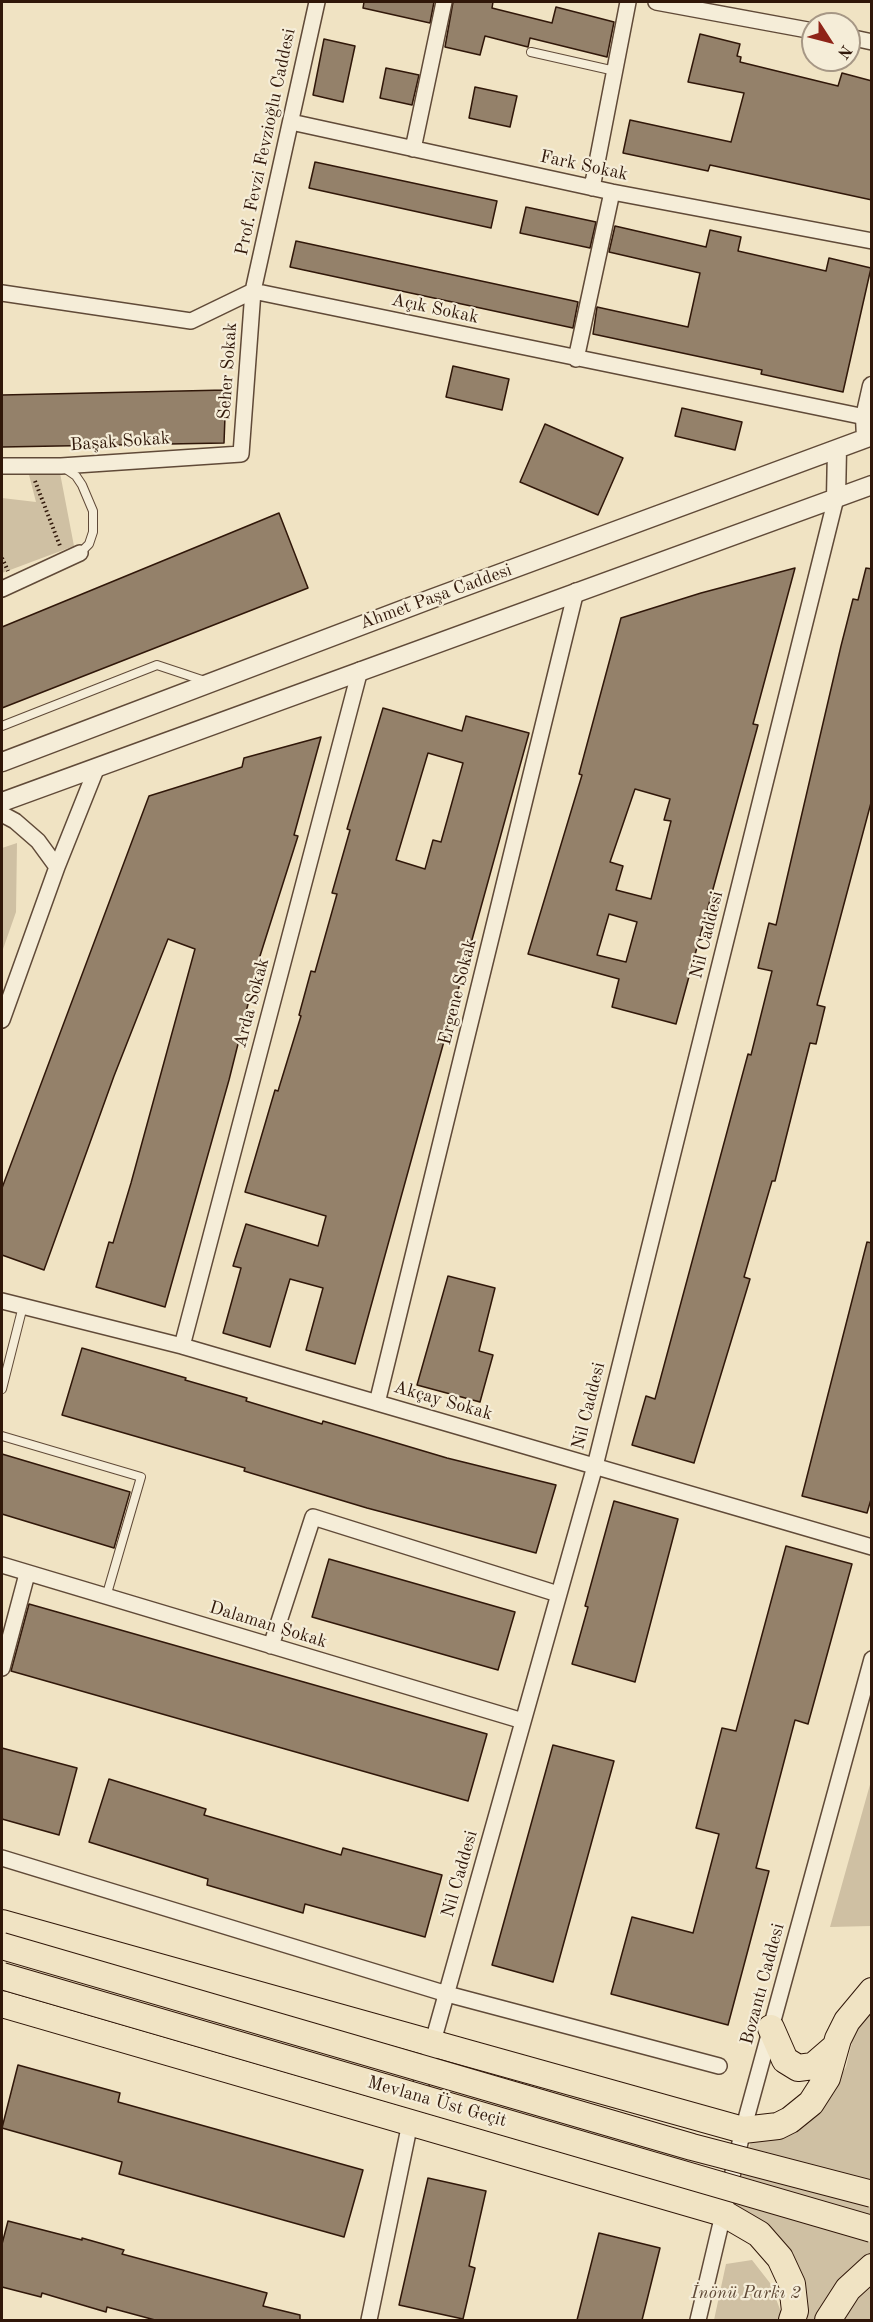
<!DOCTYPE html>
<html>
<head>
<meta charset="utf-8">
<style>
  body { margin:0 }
  #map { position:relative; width:873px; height:2322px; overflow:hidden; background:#f0e3c3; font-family:"Old Standard TT",serif }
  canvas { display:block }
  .frame { position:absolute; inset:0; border:3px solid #301709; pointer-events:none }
  .north { position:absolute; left:801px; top:12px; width:60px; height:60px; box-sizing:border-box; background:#f5edd8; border:2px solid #a69785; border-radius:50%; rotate:126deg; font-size:16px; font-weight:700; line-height:24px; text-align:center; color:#301709 }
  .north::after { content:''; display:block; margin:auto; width:21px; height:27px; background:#8f2418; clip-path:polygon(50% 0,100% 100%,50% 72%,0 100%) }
</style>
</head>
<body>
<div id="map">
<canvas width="873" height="2322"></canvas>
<div class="frame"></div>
<div class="north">N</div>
</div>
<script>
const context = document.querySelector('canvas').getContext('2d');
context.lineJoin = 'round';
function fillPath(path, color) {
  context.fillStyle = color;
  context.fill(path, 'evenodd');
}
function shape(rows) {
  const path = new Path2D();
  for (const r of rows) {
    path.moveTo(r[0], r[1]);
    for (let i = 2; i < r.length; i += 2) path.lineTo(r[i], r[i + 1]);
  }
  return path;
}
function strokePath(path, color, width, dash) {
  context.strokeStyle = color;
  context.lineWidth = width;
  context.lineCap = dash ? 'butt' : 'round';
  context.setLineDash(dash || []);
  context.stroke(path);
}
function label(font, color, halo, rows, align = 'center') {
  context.font = font + ' "Old Standard TT",serif';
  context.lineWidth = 4.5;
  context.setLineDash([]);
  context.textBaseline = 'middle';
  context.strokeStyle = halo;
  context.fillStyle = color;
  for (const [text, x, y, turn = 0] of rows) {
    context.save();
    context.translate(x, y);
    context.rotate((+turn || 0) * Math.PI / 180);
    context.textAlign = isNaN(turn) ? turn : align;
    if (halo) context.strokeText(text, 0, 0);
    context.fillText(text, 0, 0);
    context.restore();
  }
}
fillPath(shape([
  [28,471,60,473,74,546,2,573,2,498,36,502],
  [17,843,16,912,2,952,2,848],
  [871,1781,871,1926,830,1927],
  [871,2008,871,2320,802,2320,804,2308,793,2252,753,2215,735,2204,751,2141,825,2100,846,2067,855,2029],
  [752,2260,770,2283,781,2312,779,2320,714,2320,726,2264]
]), '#cfc0a3');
const building = shape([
  [364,2,434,2,430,23,363,8,364,2],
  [453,2,493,2,492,8,552,23,556,7,614,22,607,57,530,38,528,47,485,36,480,55,445,47,453,2],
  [700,34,740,44,737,56,741,57,740,62,838,86,842,73,872,81,872,200,710,165,708,171,623,153,630,120,731,142,744,93,688,82,700,34],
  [324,39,355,46,343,102,313,95,324,39],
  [386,68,419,75,412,105,380,98,386,68],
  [475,87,517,96,510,127,469,118,475,87],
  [315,162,497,201,491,228,309,188,315,162],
  [526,207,596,222,590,248,520,233,526,207],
  [615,226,706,247,710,230,741,237,738,251,826,271,829,258,871,268,843,392,761,374,762,370,593,334,597,307,688,327,700,273,609,252,615,226],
  [296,241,574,301,578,302,573,328,290,267,296,241],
  [453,366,509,379,502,410,446,397,453,366],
  [226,390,224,443,2,447,2,395,226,390],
  [682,408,742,422,735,450,675,436,682,408],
  [545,424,623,458,598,515,520,482,545,424],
  [279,513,308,588,2,708,2,627,279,513],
  [795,568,753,724,758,725,676,1024,612,1007,619,979,528,954,582,775,579,774,621,618,701,593,795,568],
  [635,789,670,799,664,820,671,821,651,899,616,890,623,866,610,862,635,789],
  [609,914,637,922,626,962,597,955,609,914],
  [866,568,872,569,872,799,817,1005,825,1007,816,1044,810,1043,775,1181,772,1181,744,1277,750,1279,694,1463,632,1445,646,1396,655,1399,748,1054,751,1055,772,971,758,968,769,923,776,925,841,646,853,599,858,600,866,568],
  [383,708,462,731,466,716,529,733,355,1364,306,1350,323,1288,290,1279,270,1347,223,1333,241,1268,233,1266,246,1224,318,1246,326,1216,245,1192,275,1090,278,1091,301,1016,299,1015,311,971,315,972,337,894,332,893,350,830,347,829,383,708],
  [428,753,463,763,441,842,433,840,425,869,396,860,428,753],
  [321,737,294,835,298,836,260,956,229,1080,165,1307,96,1287,109,1242,113,1243,131,1183,195,949,168,939,114,1076,44,1270,2,1255,2,1188,149,796,242,767,244,758,321,737],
  [867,1242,872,1243,872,1496,867,1513,802,1496,867,1242],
  [448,1276,495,1288,479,1351,493,1355,480,1402,417,1385,448,1276],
  [82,1348,186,1378,185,1380,247,1398,246,1401,322,1424,323,1421,447,1458,556,1485,536,1553,367,1508,244,1471,245,1468,62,1415,82,1348],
  [2,1454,130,1492,114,1548,2,1514,2,1454],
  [614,1501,678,1519,635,1682,572,1664,588,1607,585,1606,614,1501],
  [786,1546,852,1564,808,1724,795,1720,756,1868,769,1871,728,2025,611,1994,632,1917,693,1933,719,1834,696,1828,722,1728,736,1731,786,1546],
  [329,1559,515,1612,498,1670,312,1617,329,1559],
  [29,1604,487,1734,468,1801,11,1671,29,1604],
  [553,1745,614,1761,553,1982,492,1965,553,1745],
  [2,1748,77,1768,59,1835,2,1819,2,1748],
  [109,1779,206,1809,204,1815,341,1855,343,1848,442,1875,425,1937,305,1904,303,1913,207,1885,208,1879,89,1842,109,1779],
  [18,2065,120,2093,118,2102,363,2170,344,2237,119,2174,122,2162,2,2128,18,2065],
  [428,2178,486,2191,469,2266,475,2268,463,2319,399,2305,428,2178],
  [8,2221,82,2240,82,2238,124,2250,122,2254,267,2293,263,2306,300,2315,300,2320,155,2320,107,2307,106,2312,42,2293,41,2297,2,2287,2,2244,8,2221],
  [599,2233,660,2248,642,2320,577,2320,599,2233]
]);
fillPath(building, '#94816a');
strokePath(building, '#301709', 1.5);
const service = shape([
  [531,52,615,71],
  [63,467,76,476,82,485,93,511,93,532,89,544,80,553],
  [2,726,157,665,205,681],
  [2,1389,23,1306],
  [2,1436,141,1477,106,1597]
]);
const minor = shape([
  [656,2,813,31],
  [849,37,872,42],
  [291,122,612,192,872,241],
  [413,149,444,2],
  [592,188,628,2],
  [2,293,191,321,253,291,865,417],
  [576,359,612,192],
  [2,466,61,466,241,454,253,291,317,2],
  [2,589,80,553],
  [2,814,15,821,38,841,57,867],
  [2,1020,57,867,97,767],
  [2,1301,182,1346,872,1547],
  [182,1346,360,670],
  [377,1403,576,591],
  [2,1565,523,1721],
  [271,1646,313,1517,558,1594],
  [2,1668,27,1574],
  [2,1858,447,1994,719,2066],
  [369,2320,410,2123,595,1466,836,498],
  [698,2320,743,2130,872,1659]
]);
const tertiary = shape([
  [866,438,865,417,872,386],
  [836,498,837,449],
  [2,762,431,599,872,436],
  [2,802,872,485]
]);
const trunk = shape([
  [2,1923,743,2130,778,2126,790,2120,811,2103,827,2078,838,2039,847,2021,872,1991],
  [2,2004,723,2213,759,2234,780,2258,792,2284,795,2311,792,2320],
  [771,2028,785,2060,798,2068,813,2066,835,2047],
  [828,2320,848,2289,872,2267]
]);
strokePath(service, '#604a38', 10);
strokePath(minor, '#604a38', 18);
strokePath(tertiary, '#604a38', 21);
strokePath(trunk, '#301709', 28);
strokePath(shape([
  [35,481,60,546],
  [2,558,8,571]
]), '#301709', 4, [1.5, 3]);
strokePath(service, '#f5edd8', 8);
strokePath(minor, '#f5edd8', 15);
strokePath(tertiary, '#f5edd8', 18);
strokePath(trunk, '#f0e3c3', 26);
const trunkBridge = shape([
  [2,1946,692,2147,872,2194],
  [2,1976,872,2229]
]);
strokePath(trunkBridge, '#301709', 28, []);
strokePath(trunkBridge, '#f0e3c3', 26);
label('18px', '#301709', '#f5edd8', [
  ["Prof. Fevzi Fevzioğlu Caddesi",266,142,-78],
  ["Fark Sokak",584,166,12],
  ["Açık Sokak",435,309,12],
  ["Seher Sokak",228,371,-86],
  ["Başak Sokak",120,442,-4],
  ["Ahmet Paşa Caddesi",436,597,-20],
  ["Nil Caddesi",707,935,-76],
  ["Ergene Sokak",458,992,-76],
  ["Arda Sokak",252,1003,-75],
  ["Akçay Sokak",443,1401,16],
  ["Nil Caddesi",589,1406,-76],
  ["Dalaman Sokak",268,1625,17],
  ["Nil Caddesi",460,1874,-74],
  ["Bozantı Caddesi",763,1984,-75],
  ["Mevlana Üst Geçit",437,2102,16]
]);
label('italic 18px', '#604a37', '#f5edd8', [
  ["İnönü Parkı 2",746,2293]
]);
</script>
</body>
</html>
